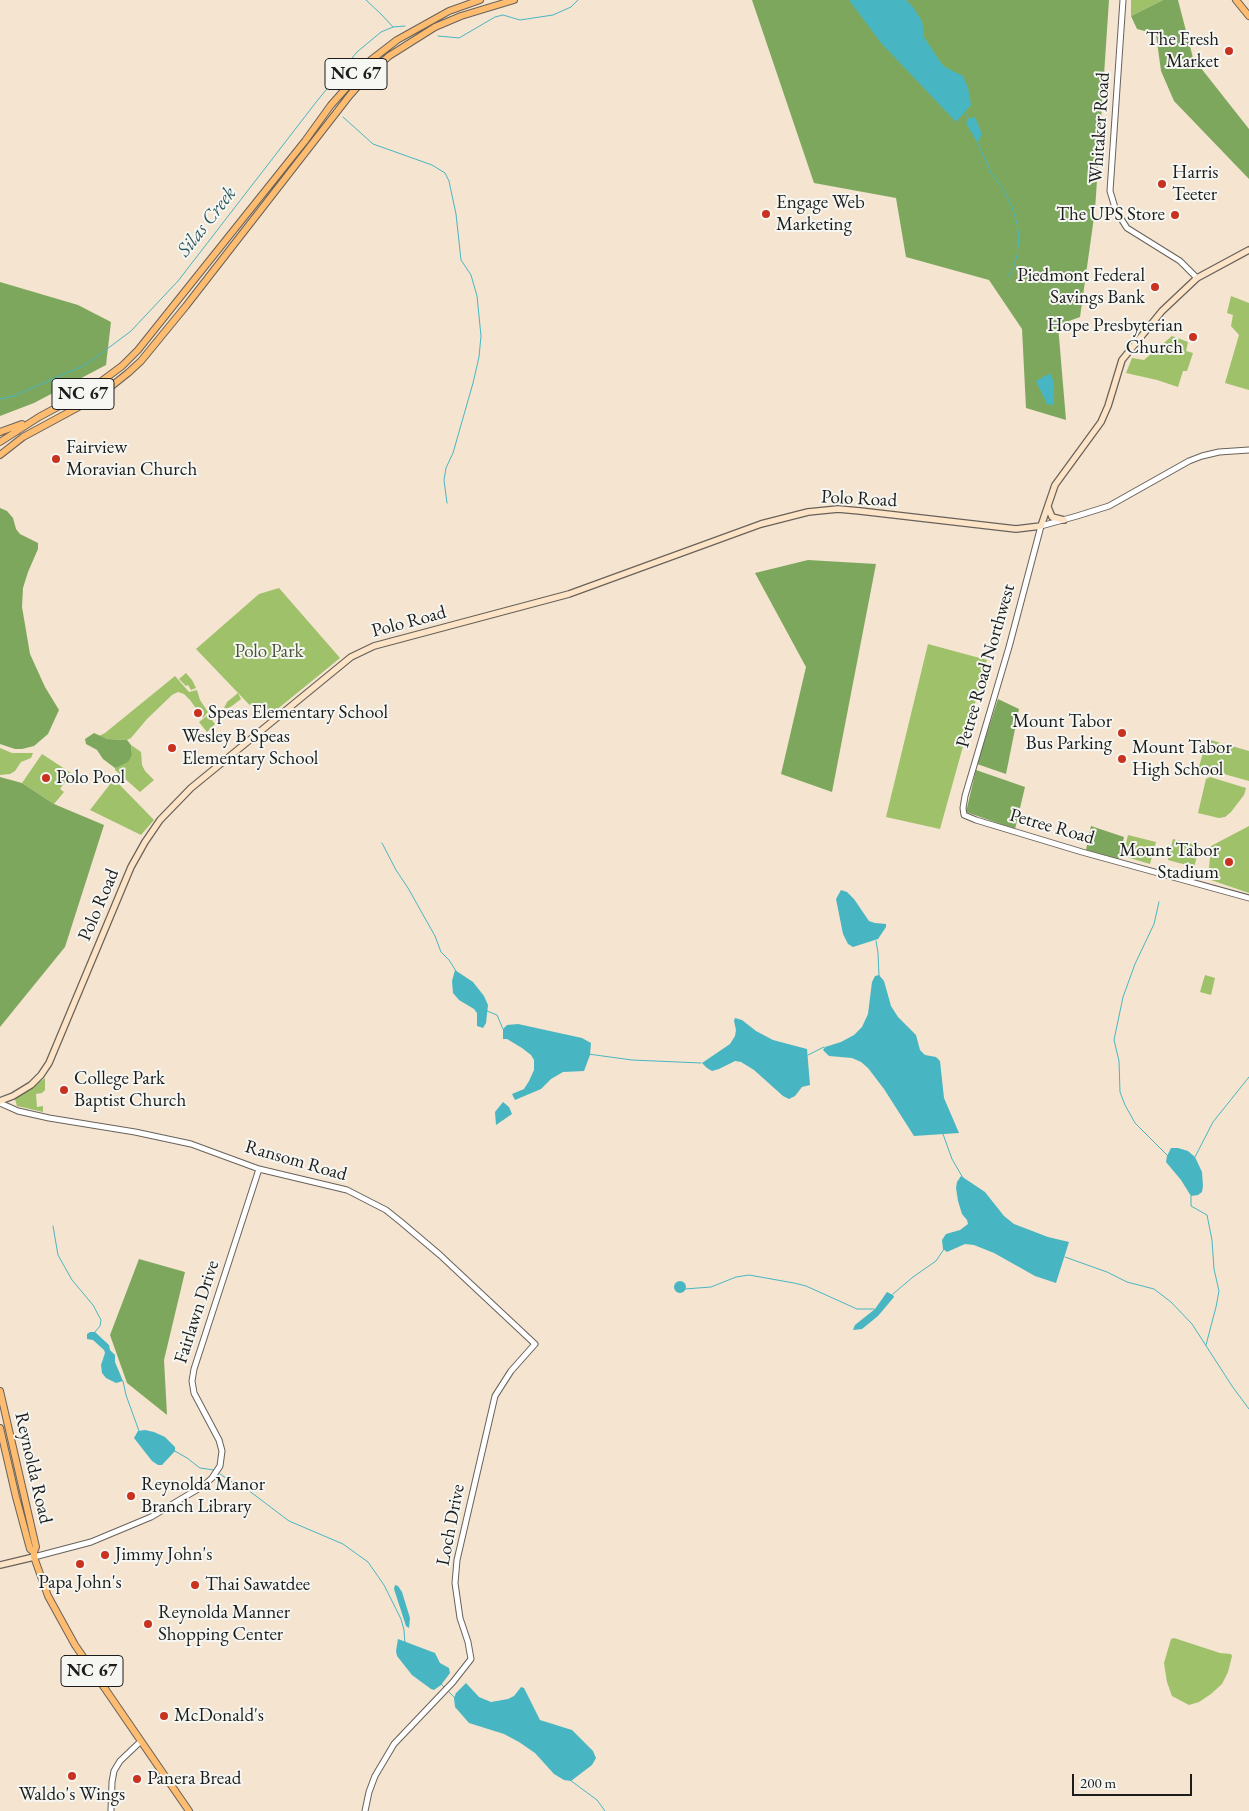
<!DOCTYPE html>
<html>
<head>
<meta charset="utf-8">
<style>
  body { margin:0 }
  #map { position:relative; width:1249px; height:1811px; overflow:hidden; background:#f4e4d0; font-family:"EB Garamond",serif }
  canvas { display:block }
  .scale { position:absolute; left:1072px; top:1774px; width:120px; height:22px; box-sizing:border-box; border:2px solid #1c1c1c; border-top:0; padding-left:6px; font-size:15px; line-height:18px; white-space:nowrap; color:#1c1c1c; -webkit-text-stroke:4px #f6f6f2; paint-order:stroke }
</style>
</head>
<body>
<div id="map">
<canvas width="1249" height="1811"></canvas>
<div class="scale">200 m</div>
</div>
<script>
const context = document.querySelector('canvas').getContext('2d');
context.lineJoin = 'round';
function fillPath(path, color) {
  context.fillStyle = color;
  context.fill(path, 'evenodd');
}
function shape(rows) {
  const path = new Path2D();
  for (const r of rows) {
    if (r.length === 3) {
      path.moveTo(r[0] + r[2], r[1]);
      path.arc(r[0], r[1], r[2], 0, 2 * Math.PI);
      continue;
    }
    path.moveTo(r[0], r[1]);
    for (let i = 2; i < r.length; i += 2) path.lineTo(r[i], r[i + 1]);
  }
  return path;
}
function strokePath(path, color, width, dash) {
  context.strokeStyle = color;
  context.lineWidth = width;
  context.lineCap = dash ? 'butt' : 'round';
  context.setLineDash(dash || []);
  context.stroke(path);
}
function label(font, color, halo, rows, align = 'center') {
  context.font = font + ' "EB Garamond",serif';
  context.lineWidth = 4;
  context.setLineDash([]);
  context.textBaseline = 'middle';
  context.strokeStyle = halo;
  context.fillStyle = color;
  for (const [text, x, y, turn = 0] of rows) {
    context.save();
    context.translate(x, y);
    context.rotate((+turn || 0) * Math.PI / 180);
    context.textAlign = isNaN(turn) ? turn : align;
    if (halo) context.strokeText(text, 0, 0);
    context.fillText(text, 0, 0);
    context.restore();
  }
}
fillPath(shape([
  [1131,0,1163,0,1131,16],
  [1231,296,1249,303,1249,390,1225,383,1239,335,1231,326,1233,315,1227,313],
  [1172,336,1188,342,1186,351,1193,353,1187,371,1183,371,1178,387,1157,380,1126,373,1132,358,1144,360],
  [279,588,340,658,264,720,196,649,259,594],
  [928,644,987,660,940,829,886,817],
  [186,673,192,680,196,688,191,690,188,685,186,686,179,679],
  [175,676,189,692,197,690,200,700,208,712,203,718,190,700,184,694,178,692,172,695,147,719,131,738,127,740,107,739,99,736,105,733],
  [238,693,241,699,232,706,228,708,224,708,227,702],
  [208,715,215,724,207,732,199,722],
  [1207,739,1249,751,1249,781,1199,767],
  [131,745,141,752,142,765,145,771,154,780,140,792,115,770,115,768,132,755],
  [0,748,12,753,33,753,31,758,21,762,15,771,10,774,0,775],
  [42,754,71,773,60,789,64,792,54,804,22,783],
  [1210,777,1246,788,1244,795,1231,812,1225,817,1219,818,1198,813,1206,779],
  [114,779,154,820,141,835,90,810],
  [1249,826,1249,893,1208,879,1211,846],
  [1128,835,1156,842,1150,864,1123,856],
  [1173,839,1200,846,1194,867,1168,860],
  [1205,975,1215,978,1211,995,1200,992],
  [45,1078,45,1090,42,1093,36,1094,37,1107,43,1106,43,1112,17,1106,15,1099],
  [1174,1638,1220,1653,1231,1654,1232,1656,1228,1672,1222,1684,1211,1694,1199,1702,1189,1705,1172,1696,1167,1682,1164,1663,1171,1639]
]), '#9ec16a');
fillPath(shape([
  [752,0,1109,0,1095,210,1080,317,1058,325,1066,420,1026,408,1022,329,989,280,906,257,896,198,814,183],
  [1163,0,1178,0,1193,58,1249,129,1249,179,1174,101,1161,71,1156,34,1137,29,1131,16],
  [0,282,78,305,111,322,106,365,34,403,0,416],
  [0,508,7,511,13,518,16,529,20,534,38,543,38,549,28,572,23,588,22,607,30,654,45,687,59,710,48,734,34,746,22,749,15,749,0,744],
  [808,560,876,564,832,792,781,774,806,667,755,573],
  [998,699,1019,709,1006,774,977,764],
  [94,733,107,739,127,740,131,745,132,755,128,762,115,768,103,759,97,750,86,744,85,739],
  [976,770,1025,787,1015,829,966,812],
  [0,777,22,783,54,804,104,825,65,947,0,1027],
  [1091,826,1124,837,1119,859,1086,850],
  [139,1259,185,1272,164,1360,167,1415,127,1383,110,1335]
]), '#7ea75e');
fillPath(shape([
  [849,0,906,0,913,7,922,21,924,37,941,63,945,67,963,76,968,88,971,105,956,122,881,43],
  [975,117,982,134,978,142,977,142,966,123,968,119],
  [1049,374,1051,375,1054,383,1054,404,1052,405,1047,404,1036,381],
  [841,890,847,892,854,899,869,921,875,923,886,924,886,927,878,939,853,947,848,944,843,934,836,899],
  [455,970,473,982,484,996,488,1005,486,1023,483,1028,477,1026,477,1013,474,1009,459,1000,453,993,452,981],
  [879,975,884,981,891,1006,898,1017,916,1035,920,1050,925,1055,936,1057,940,1061,944,1098,959,1133,914,1136,884,1089,868,1068,861,1062,852,1058,829,1056,823,1050,825,1047,841,1042,854,1035,862,1027,868,1014,872,982,875,976],
  [735,1018,742,1020,756,1031,773,1040,807,1049,810,1085,802,1087,795,1096,789,1099,783,1096,754,1070,741,1062,735,1061,719,1069,712,1071,707,1068,702,1063,730,1044,735,1036,736,1030,734,1021],
  [518,1024,582,1038,591,1043,590,1055,584,1071,563,1072,551,1079,541,1089,515,1100,512,1094,524,1089,529,1081,534,1070,534,1060,531,1055,522,1048,507,1039,503,1039,503,1029,507,1025],
  [503,1102,509,1107,512,1114,496,1125,495,1112],
  [1171,1148,1178,1148,1188,1151,1195,1157,1202,1172,1203,1186,1202,1192,1198,1195,1191,1196,1181,1180,1166,1162,1167,1156],
  [961,1176,985,1192,1004,1216,1014,1224,1048,1237,1069,1242,1056,1283,1035,1276,994,1253,974,1245,965,1244,947,1252,943,1249,942,1240,946,1234,960,1230,968,1224,967,1220,962,1214,958,1201,956,1188,957,1182],
  [680,1287,6],
  [887,1292,893,1295,894,1297,878,1316,862,1329,853,1330,855,1325,875,1309],
  [90,1332,95,1332,109,1345,110,1350,115,1355,115,1362,123,1381,116,1383,106,1378,102,1373,101,1365,105,1353,104,1350,93,1340,87,1339,87,1334],
  [145,1430,154,1432,165,1437,175,1447,175,1451,162,1465,158,1465,152,1461,134,1438,138,1431],
  [395,1585,398,1586,402,1592,410,1618,409,1628,406,1626,394,1589],
  [398,1639,435,1653,440,1663,449,1668,450,1673,441,1685,434,1690,431,1689,412,1675,397,1656,396,1651],
  [466,1683,479,1697,491,1702,508,1699,514,1696,521,1687,524,1688,540,1720,572,1730,593,1751,596,1758,592,1765,571,1781,564,1780,554,1774,535,1753,519,1742,504,1734,469,1723,455,1707,454,1698,456,1693]
]), '#48b6c2');
strokePath(shape([
  [366,0,382,15,393,27],
  [438,36,459,38,495,17,503,15,520,20,553,15,571,7,578,0],
  [965,112,969,120],
  [343,117,373,144,432,165,445,173,449,181,456,214,461,260,471,275,477,296,481,336,479,357,473,383,453,453,446,468,444,480,447,503],
  [977,141,992,175,1003,189,1012,207,1017,223,1019,237,1017,256,1013,269,1007,278],
  [0,399,14,396,87,364,131,331,178,281,317,101,357,52,381,32,393,27,405,26],
  [382,843,396,870,408,888,435,936,441,952,449,960,456,971],
  [1159,902,1154,924,1135,964,1123,997,1114,1040,1119,1061,1120,1092,1125,1105,1135,1123,1168,1156],
  [876,941,878,953,879,976],
  [487,1011,497,1015,503,1029],
  [588,1054,632,1060,701,1063],
  [808,1055,824,1047],
  [943,1134,952,1159,963,1178],
  [1195,1157,1213,1122,1249,1077],
  [1191,1196,1191,1206,1207,1215,1212,1240,1214,1269,1219,1291,1216,1307,1206,1345],
  [53,1226,58,1255,72,1280,93,1305,101,1320,100,1326,95,1332],
  [1065,1257,1107,1272,1127,1282,1154,1289,1171,1302,1192,1324,1232,1386,1249,1409],
  [685,1289,711,1287,736,1277,749,1275,794,1283,806,1286,857,1309,874,1309],
  [893,1294,913,1277,936,1261,944,1249],
  [123,1381,126,1395,139,1431],
  [173,1450,187,1458,200,1468,214,1470],
  [220,1474,238,1486,248,1490,289,1521,343,1544,368,1562,384,1585,401,1619,404,1630,405,1644],
  [441,1684,444,1687],
  [449,1692,455,1698],
  [570,1780,597,1800,605,1811]
]), '#48b6c2', 1);
const tertiary = shape([
  [1123,0,1110,191,1116,211,1127,228,1180,261,1197,278],
  [1249,450,1219,452,1202,456,1189,461,1109,506,1077,516,1041,526,1009,647,965,796,963,808,964,815,976,820,1082,852,1249,898],
  [0,1103,18,1111,49,1118,135,1132,191,1144,259,1169,347,1190,386,1210,401,1222,440,1255,535,1344,511,1371,495,1396,457,1560,455,1583,460,1618,468,1642,471,1659,453,1682,394,1744,375,1776,369,1792,365,1811],
  [34,1557,91,1542,151,1517,203,1486,212,1478,220,1466,222,1451,219,1440,194,1393,192,1381,194,1369,259,1169],
  [111,1811,112,1782,114,1771,120,1761,140,1742]
]);
const secondary = shape([
  [1048,507,1052,517,1064,520],
  [0,1101,13,1096,31,1085,41,1075,49,1063,131,867,145,842,160,820,191,788,351,657,374,646,569,594,761,524,808,512,838,509,860,511,1016,529,1041,526,1055,485,1101,422,1108,406,1122,360,1162,311,1197,278,1249,250],
  [0,1565,34,1557]
]);
const primary = shape([
  [1236,0,1249,16],
  [0,432,22,424],
  [0,442,39,417,91,389,122,366,138,350,305,141,331,105,371,60,397,40,449,11,480,0],
  [0,455,23,437,84,404,104,392,128,373,141,361,186,306,350,95,368,75,389,56,435,27,461,16,514,0],
  [0,1391,36,1547,34,1552,34,1557,48,1596,75,1645,189,1811],
  [0,1428,16,1497,30,1549,34,1552]
]);
strokePath(tertiary, '#68625b', 7);
strokePath(secondary, '#68625b', 8);
strokePath(primary, '#68625b', 8);
strokePath(tertiary, '#fff', 5);
strokePath(secondary, '#fee4c6', 5.5);
strokePath(primary, '#fdbc70', 6);
for (const [x, y, r, color] of [
  [1229,51,5,"#c8321e"],
  [1162,184,5,"#c8321e"],
  [766,214,5,"#c8321e"],
  [1175,215,5,"#c8321e"],
  [1155,287,5,"#c8321e"],
  [1193,337,5,"#c8321e"],
  [56,459,5,"#c8321e"],
  [198,713,5,"#c8321e"],
  [1122,733,5,"#c8321e"],
  [172,748,5,"#c8321e"],
  [1122,759,5,"#c8321e"],
  [46,778,5,"#c8321e"],
  [1229,862,5,"#c8321e"],
  [64,1090,5,"#c8321e"],
  [131,1496,5,"#c8321e"],
  [105,1555,5,"#c8321e"],
  [80,1564,5,"#c8321e"],
  [195,1585,5,"#c8321e"],
  [148,1624,5,"#c8321e"],
  [164,1716,5,"#c8321e"],
  [72,1776,5,"#c8321e"],
  [137,1779,5,"#c8321e"]
]) {
  const dot = new Path2D();
  dot.arc(x, y, r, 0, 2 * Math.PI);
  context.fillStyle = color;
  context.fill(dot);
  strokePath(dot, '#f6f6f2', 2);
}
for (const [x, y, w] of [
  [356,74,62],
  [83,394,62],
  [92,1671,62]
]) {
  const box = new Path2D();
  box.roundRect(x - w / 2, y - 15.5, w, 31, 4);
  context.fillStyle = '#f6f6f2';
  context.fill(box);
  strokePath(box, '#1c1c1c', 1);
}
label('bold 18px', '#1c1c1c', null, [
  ["NC 67",356,74],
  ["NC 67",83,394],
  ["NC 67",92,1671]
]);
label('19px', '#1c1c1c', '#f6f6f2', [
  ["The Fresh",1219,40,"right"],
  ["Market",1219,62,"right"],
  ["Harris",1172,173],
  ["Teeter",1172,195],
  ["Engage Web",776,203],
  ["Marketing",776,225],
  ["The UPS Store",1165,215,"right"],
  ["Piedmont Federal",1145,276,"right"],
  ["Savings Bank",1145,298,"right"],
  ["Hope Presbyterian",1183,326,"right"],
  ["Church",1183,348,"right"],
  ["Fairview",66,448],
  ["Moravian Church",66,470],
  ["Speas Elementary School",208,713],
  ["Mount Tabor",1112,722,"right"],
  ["Bus Parking",1112,744,"right"],
  ["Wesley B Speas",182,737],
  ["Elementary School",182,759],
  ["Mount Tabor",1132,748],
  ["High School",1132,770],
  ["Polo Pool",56,778],
  ["Mount Tabor",1219,851,"right"],
  ["Stadium",1219,873,"right"],
  ["College Park",74,1079],
  ["Baptist Church",74,1101],
  ["Reynolda Manor",141,1485],
  ["Branch Library",141,1507],
  ["Jimmy John's",115,1555],
  ["Papa John's",80,1583,"center"],
  ["Thai Sawatdee",205,1585],
  ["Reynolda Manner",158,1613],
  ["Shopping Center",158,1635],
  ["McDonald's",174,1716],
  ["Panera Bread",147,1779],
  ["Waldo's Wings",72,1795,"center"]
], 'left');
label('19px', '#1c1c1c', '#f6f6f2', [
  ["Whitaker Road",1100,128,-86],
  ["Polo Road",859,499,3],
  ["Polo Road",409,622,-15],
  ["Petree Road Northwest",986,666,-74],
  ["Petree Road",1052,827,16],
  ["Polo Road",99,905,-67],
  ["Ransom Road",296,1161,16],
  ["Fairlawn Drive",197,1312,-72],
  ["Reynolda Road",33,1468,77],
  ["Loch Drive",451,1525,-79]
]);
label('19px', '#4a5637', '#f6f6f2', [
  ["Polo Park",269,652]
]);
label('italic 20px', '#2e5a5e', '#f6f6f2', [
  ["Silas Creek",207,222,-52]
]);
</script>
</body>
</html>
